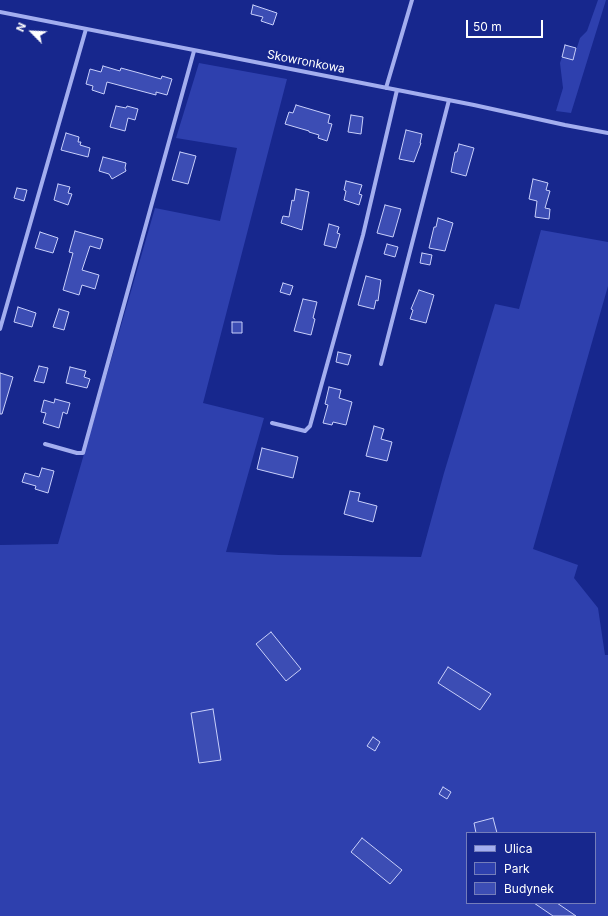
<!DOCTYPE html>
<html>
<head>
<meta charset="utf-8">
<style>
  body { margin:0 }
  #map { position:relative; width:608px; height:916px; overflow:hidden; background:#17278d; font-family:Inter,sans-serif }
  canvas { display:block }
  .legend { position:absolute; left:466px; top:832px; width:130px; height:72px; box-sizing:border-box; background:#17278d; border:1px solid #747dbb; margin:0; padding:5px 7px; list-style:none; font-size:12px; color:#fff }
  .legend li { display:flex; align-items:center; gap:8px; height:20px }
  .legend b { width:20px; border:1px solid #747dbb }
  .north { position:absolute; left:12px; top:12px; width:40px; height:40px; -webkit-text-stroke:3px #17278d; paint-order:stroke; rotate:294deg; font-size:11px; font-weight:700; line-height:16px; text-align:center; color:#fff }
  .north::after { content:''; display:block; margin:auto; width:14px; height:18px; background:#fff; clip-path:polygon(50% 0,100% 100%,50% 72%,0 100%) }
  .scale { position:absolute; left:466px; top:20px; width:77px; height:18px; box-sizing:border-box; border:2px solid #fff; border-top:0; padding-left:5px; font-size:12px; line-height:14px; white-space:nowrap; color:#fff; -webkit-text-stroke:3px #17278d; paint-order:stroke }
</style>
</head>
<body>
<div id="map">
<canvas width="608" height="916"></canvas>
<ul class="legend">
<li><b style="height:5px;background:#a3aeef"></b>Ulica</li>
<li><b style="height:11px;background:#2e40ae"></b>Park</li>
<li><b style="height:11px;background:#3c4db4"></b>Budynek</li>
</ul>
<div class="north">N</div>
<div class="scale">50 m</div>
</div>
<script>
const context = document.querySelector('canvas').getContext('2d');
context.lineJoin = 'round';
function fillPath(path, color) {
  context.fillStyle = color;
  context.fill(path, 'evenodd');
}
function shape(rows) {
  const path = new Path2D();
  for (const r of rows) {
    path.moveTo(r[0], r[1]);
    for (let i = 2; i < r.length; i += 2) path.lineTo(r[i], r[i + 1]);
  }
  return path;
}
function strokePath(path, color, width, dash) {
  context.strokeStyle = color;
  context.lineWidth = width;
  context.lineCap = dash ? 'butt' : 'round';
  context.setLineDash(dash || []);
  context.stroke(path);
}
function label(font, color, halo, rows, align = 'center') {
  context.font = font + ' Inter,sans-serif';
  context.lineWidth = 4;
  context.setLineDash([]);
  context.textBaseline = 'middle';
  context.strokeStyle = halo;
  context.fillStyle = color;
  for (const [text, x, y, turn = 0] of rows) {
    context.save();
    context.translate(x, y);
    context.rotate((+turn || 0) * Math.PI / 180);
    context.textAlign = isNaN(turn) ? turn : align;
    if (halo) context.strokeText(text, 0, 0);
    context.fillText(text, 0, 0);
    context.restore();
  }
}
fillPath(shape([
  [598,0,606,0,571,113,556,111,563,88,560,63,562,57,573,60,580,38,587,31],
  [199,63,287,79,203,403,264,418,226,552,279,555,421,557,444,473,495,304,519,309,541,230,608,242,608,286,533,549,578,565,574,578,598,608,605,655,608,655,608,916,0,916,0,545,58,544,155,208,220,221,237,148,176,138],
  [467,833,595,833,595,903,467,903]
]), '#2e40ae');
const building = shape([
  [253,5,277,13,273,25,261,21,263,17,251,14,253,5],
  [565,45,576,48,573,60,562,57,565,45],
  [103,66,120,71,121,68,132,71,161,79,162,76,172,79,167,95,156,92,156,95,107,82,104,94,92,90,93,86,86,84,90,69,101,72,103,66],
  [296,105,330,115,328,123,332,124,327,141,318,138,319,135,309,132,309,131,285,124,289,112,293,113,296,105],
  [116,106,126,108,127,106,138,109,135,120,128,118,125,131,110,127,116,106],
  [351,115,363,117,361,134,348,132,351,115],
  [406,130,422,134,420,143,421,143,414,162,399,159,406,130],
  [66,133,79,137,78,142,81,142,80,145,90,148,88,157,61,150,66,133],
  [459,144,474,148,466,176,451,172,455,152,457,152,459,144],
  [180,152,196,156,188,184,172,180,180,152],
  [103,157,126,163,125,168,126,171,112,179,109,174,99,171,103,157],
  [533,179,548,183,546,190,550,191,545,208,550,209,549,219,535,217,537,201,529,199,533,179],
  [346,181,362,185,359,194,362,195,359,205,344,200,346,191,344,190,346,181],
  [58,184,70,187,68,193,72,194,68,205,54,200,58,184],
  [17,188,27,190,24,201,14,198,17,188],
  [296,189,309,192,302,230,281,223,283,216,289,217,292,200,294,201,296,189],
  [385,205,401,209,393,237,377,233,385,205],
  [438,218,453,223,445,251,429,248,434,227,436,227,438,218],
  [329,224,339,227,337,233,340,234,336,248,324,245,329,224],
  [75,231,103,239,100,249,90,246,82,270,99,275,95,289,82,285,79,295,63,290,73,253,69,252,75,231],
  [40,232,58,238,53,253,35,248,40,232],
  [387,244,398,247,395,257,384,254,387,244],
  [422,253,432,255,430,265,420,263,422,253],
  [366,276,381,280,378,301,376,300,374,309,358,305,366,276],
  [283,283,293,286,290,295,280,292,283,283],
  [419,290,434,295,426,323,410,319,413,310,411,309,419,290],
  [303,299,317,302,313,318,315,319,311,335,294,331,303,299],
  [18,307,36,313,32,327,14,322,18,307],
  [59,309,69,312,64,330,53,327,59,309],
  [232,322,242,322,242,333,232,333,232,322],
  [338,352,351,355,348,365,336,362,338,352],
  [39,366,48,368,44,383,34,381,39,366],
  [70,367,86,371,84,377,90,379,87,388,66,383,70,367],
  [0,373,13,377,2,414,0,414,0,373],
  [329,387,341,390,339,398,352,402,346,425,333,422,332,425,323,423,328,405,325,404,329,387],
  [55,399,70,403,67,414,63,412,59,428,43,423,46,413,41,412,44,400,54,403,55,399],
  [374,426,384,429,381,439,392,442,387,461,366,456,374,426],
  [262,448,298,457,293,478,257,469,262,448],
  [42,468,54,471,48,493,35,489,36,486,22,482,25,473,39,477,42,468],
  [350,491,360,493,358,501,377,506,373,522,344,514,350,491],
  [271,632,301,669,286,681,256,644,271,632],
  [448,667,491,694,480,710,438,683,448,667],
  [213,709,221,760,199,763,191,713,213,709],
  [373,737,380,742,375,751,367,746,373,737],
  [443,787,451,792,447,799,439,794,443,787],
  [493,818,497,833,476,833,474,823,493,818],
  [362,838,402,870,390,884,351,852,362,838],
  [534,903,557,903,576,916,553,916,534,903]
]);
fillPath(building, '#3c4db4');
strokePath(building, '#c9d0fb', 1);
strokePath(shape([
  [0,12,474,105,565,125,608,133],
  [386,88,412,0],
  [0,329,86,29],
  [381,364,449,100],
  [272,423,305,431,310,426,363,235,397,90],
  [45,444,77,453,83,453,194,51]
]), '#a3aeef', 4);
label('12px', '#fff', '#17278d', [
  ["Skowronkowa",306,62,11]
]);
</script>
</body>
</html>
